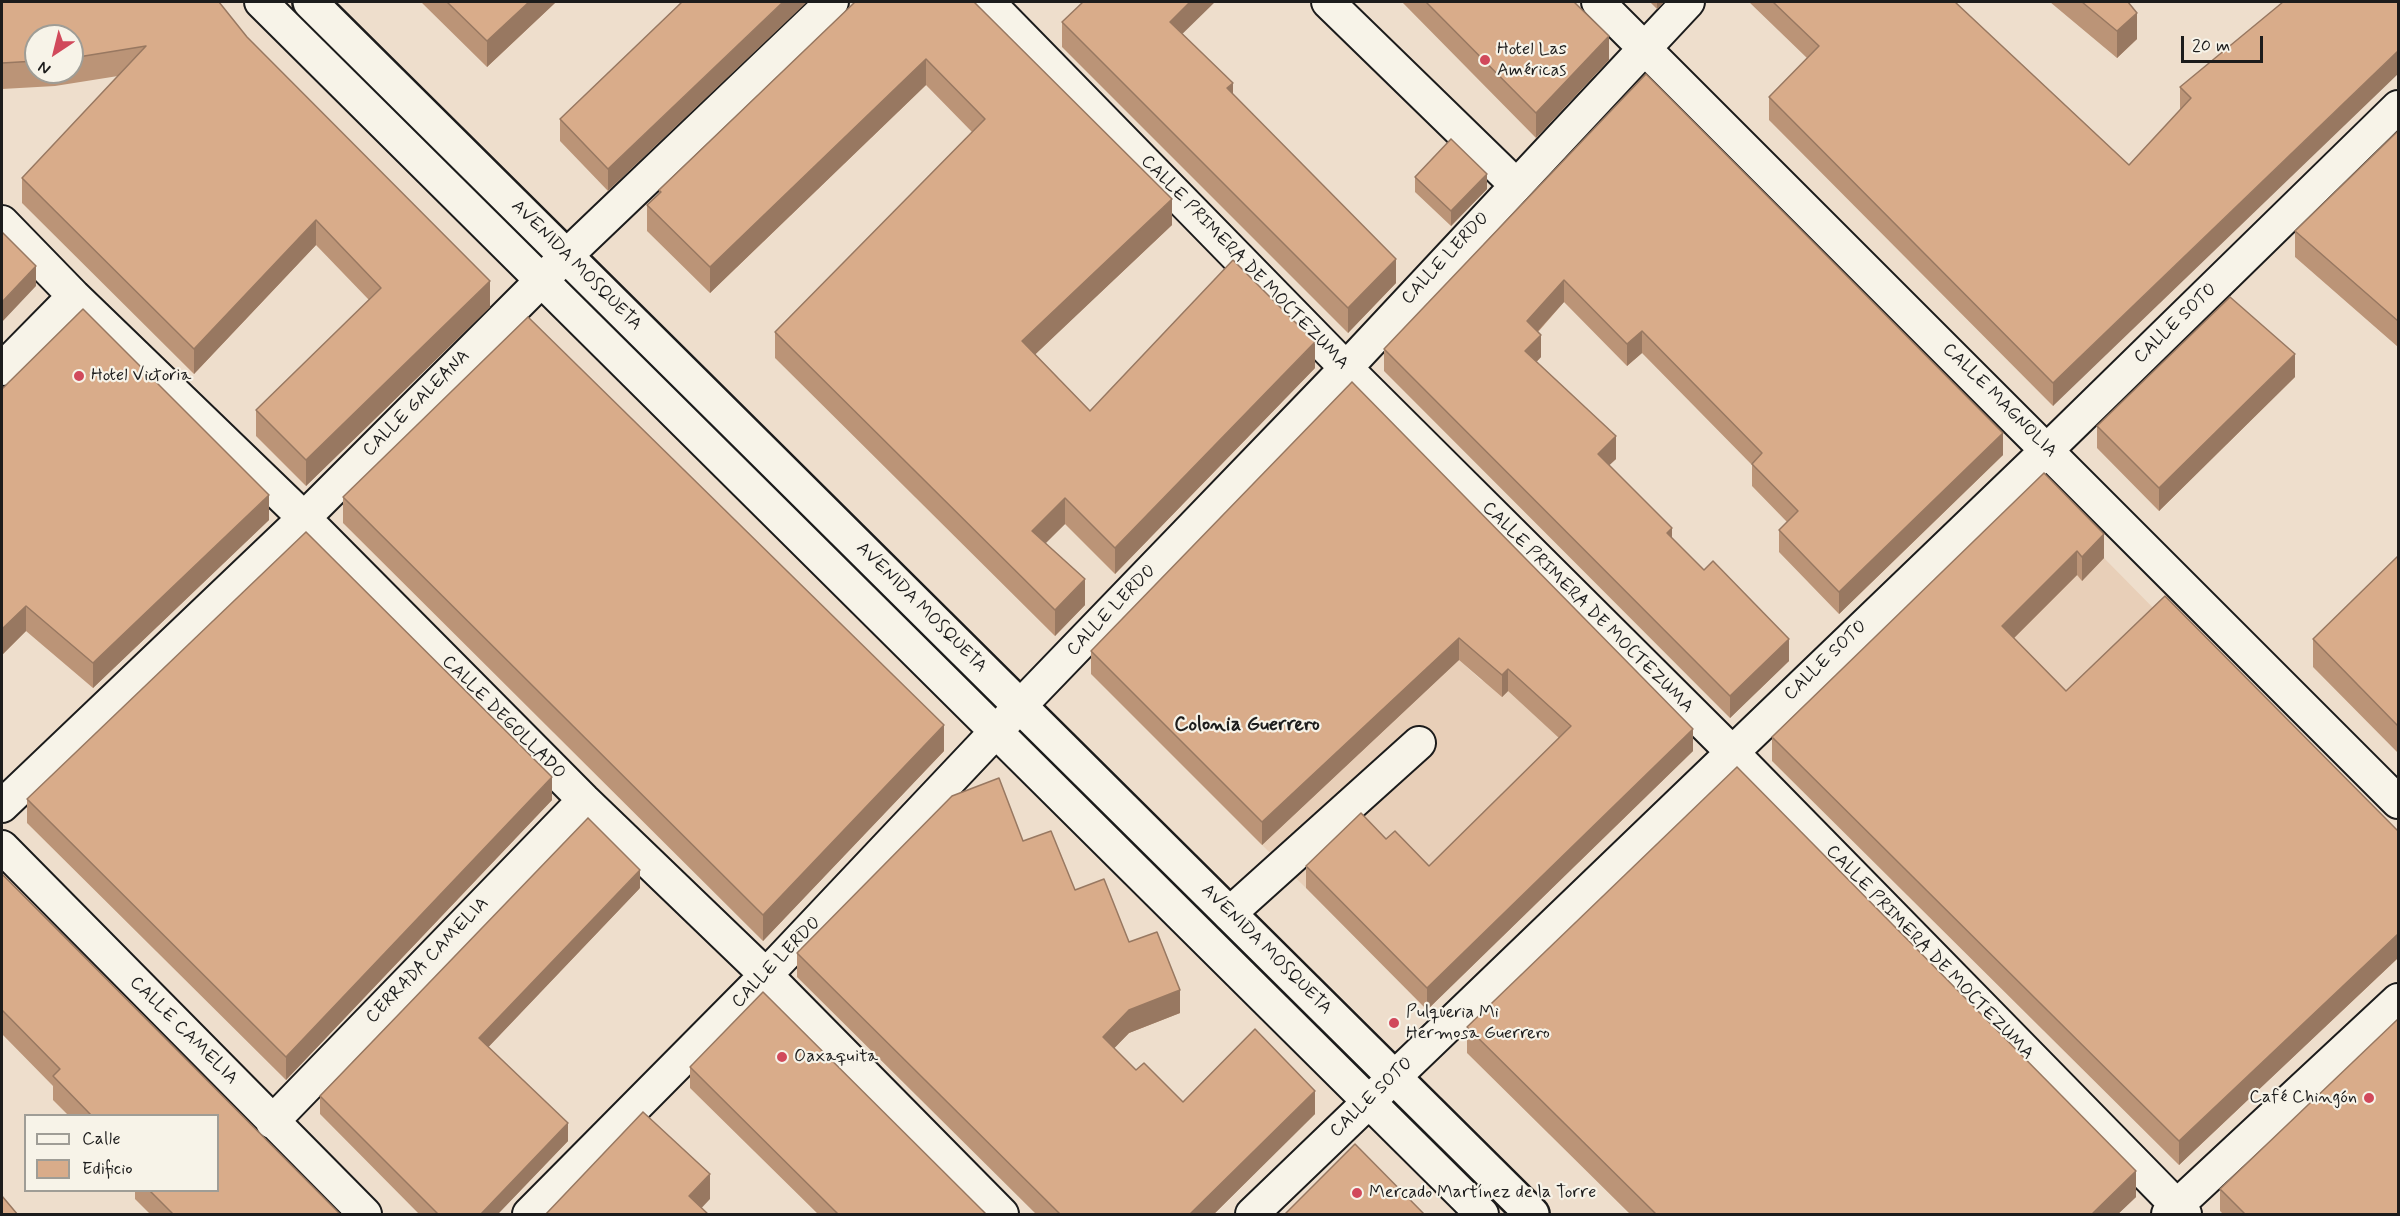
<!DOCTYPE html>
<html>
<head>
<meta charset="utf-8">
<style>
  body { margin:0 }
  #map { position:relative; width:2400px; height:1216px; overflow:hidden; background:#eedecc; font-family:Mynerve,sans-serif }
  canvas { display:block }
  .frame { position:absolute; inset:0; border:3px solid #1c1c1c; pointer-events:none }
  .legend { position:absolute; left:24px; top:1114px; width:195px; height:78px; box-sizing:border-box; background:#f7f3e8; border:2px solid #9f9d96; margin:0; padding:8px 10px; list-style:none; font-size:18px; color:#1c1c1c }
  .legend li { display:flex; align-items:center; gap:12px; height:30px }
  .legend b { width:30px; border:2px solid #9f9d96 }
  .north { position:absolute; left:24px; top:24px; width:60px; height:60px; box-sizing:border-box; background:#f7f3e8; border:2px solid #9f9d96; border-radius:50%; rotate:215deg; font-size:16px; font-weight:700; line-height:24px; text-align:center; color:#1c1c1c }
  .north::after { content:''; display:block; margin:auto; width:21px; height:27px; background:#d1495b; clip-path:polygon(50% 0,100% 100%,50% 72%,0 100%) }
  .scale { position:absolute; left:2181px; top:36px; width:82px; height:27px; box-sizing:border-box; border:3px solid #1c1c1c; border-top:0; padding-left:8px; font-size:18px; line-height:21px; white-space:nowrap; color:#1c1c1c; -webkit-text-stroke:4px #f7f3e8; paint-order:stroke }
</style>
</head>
<body>
<div id="map">
<canvas width="2400" height="1216"></canvas>
<div class="frame"></div>
<ul class="legend">
<li><b style="height:8px;background:#f7f3e8"></b>Calle</li>
<li><b style="height:16px;background:#d9ac8a"></b>Edificio</li>
</ul>
<div class="north">N</div>
<div class="scale">20 m</div>
</div>
<script>
const context = document.querySelector('canvas').getContext('2d');
context.lineJoin = 'round';
function fillPath(path, color) {
  context.fillStyle = color;
  context.fill(path, 'evenodd');
}
function shape(rows) {
  const path = new Path2D();
  for (const r of rows) {
    path.moveTo(r[0], r[1]);
    for (let i = 2; i < r.length; i += 2) path.lineTo(r[i], r[i + 1]);
  }
  return path;
}
function strokePath(path, color, width, dash) {
  context.strokeStyle = color;
  context.lineWidth = width;
  context.lineCap = dash ? 'butt' : 'round';
  context.setLineDash(dash || []);
  context.stroke(path);
}
function label(font, color, halo, rows, align = 'center') {
  context.font = font + ' Mynerve,sans-serif';
  context.lineWidth = 4.5;
  context.setLineDash([]);
  context.textBaseline = 'middle';
  context.strokeStyle = halo;
  context.fillStyle = color;
  for (const [text, x, y, turn = 0] of rows) {
    context.save();
    context.translate(x, y);
    context.rotate((+turn || 0) * Math.PI / 180);
    context.textAlign = isNaN(turn) ? turn : align;
    if (halo) context.strokeText(text, 0, 0);
    context.fillText(text, 0, 0);
    context.restore();
  }
}
fillPath(shape([
  [2104,558,2165,620,2066,715,1996,644,2076,574,2082,580],
  [1459,660,1481,680,1508,691,1571,748,1441,876,1361,835,1306,888,1262,845]
]), '#e8cfb8');
const minor = shape([
  [261,2,1482,1214],
  [988,2,1346,368,1731,751,2185,1214],
  [1328,2,1515,184],
  [1598,2,2398,802],
  [2,222,74,296,304,518,584,800,766,975,1002,1214],
  [2,369,74,296],
  [2,806,304,518,566,256,832,2],
  [2,847,365,1214],
  [1229,914,1419,743],
  [272,1122,584,800],
  [529,1214,766,975,1020,706,1346,368,1688,2],
  [1252,1214,2047,450,2398,107],
  [2168,1214,2398,1000]
]);
const major = shape([
  [310,2,1532,1214]
]);
strokePath(minor, '#1c1c1c', 36);
strokePath(major, '#1c1c1c', 38);
strokePath(minor, '#f7f3e8', 32);
strokePath(major, '#f7f3e8', 33);
fillPath(shape([
  [2,2,247,37,490,307,306,486,256,436,256,410,369,300,316,245,194,374,22,203,22,178,118,76,55,86,2,89],
  [36,36,72,36,72,72,36,72],
  [421,2,556,2,487,67],
  [682,2,608,191,560,141,560,119],
  [855,2,1172,225,1035,354,1090,411,1315,368,1115,574,1065,524,1045,543,1085,605,1055,636,775,358,775,332,972,132,926,85,710,293,647,231,647,205,659,193,659,190],
  [1402,2,1574,2,1609,60,1536,138],
  [1650,2,1664,2,1657,9],
  [1749,2,1955,2,2129,165,2180,110,2180,87,2283,2,2053,406,1769,120,1769,97,1807,58],
  [2050,2,2128,2,2137,39,2117,58],
  [1062,22,1183,34,1233,94,1396,283,1348,333,1062,47],
  [1646,74,2003,455,1839,614,1779,552,1779,530,1787,522,1752,486,1752,465,1642,353,1627,366,1564,302,1538,332,1541,357,1536,362,1616,459,1609,465,1672,539,1789,661,1730,718,1384,371,1384,349],
  [2398,131,2398,347,2295,257,2295,231],
  [1415,177,1487,189,1451,226,1415,192],
  [2295,377,2159,511,2097,448,2097,426],
  [1352,382,1693,751,1427,1010,1306,888,1306,866,1429,866,1559,738,1508,691,1502,697,1459,660,1262,845,1091,674,1091,651],
  [2,389,269,520,93,688,26,631,2,655],
  [343,497,944,751,763,941,343,523],
  [2104,534,2104,558,2082,581,2077,575,2014,638,2066,691,2398,831,2398,958,2179,1165,1772,761,1772,737],
  [2398,556,2398,753,2313,667,2313,639],
  [27,799,552,800,286,1080,27,823],
  [1023,841,1129,942,1180,1013,1129,1033,1114,1048,1136,1070,1183,1102,1315,1114,1213,1215,1037,1215,797,977,797,953],
  [2,874,341,1215,151,1215,135,1199,135,1191,218,1191,218,1116,69,1116,53,1100,53,1086,2,1034],
  [640,888,488,1047,568,1141,497,1215,420,1215,320,1114,320,1096],
  [1467,1027,2136,1197,2117,1215,1631,1215,1467,1053],
  [690,1067,987,1215,819,1215,690,1088],
  [2220,1189,2398,1215,2224,1215,2220,1211]
]), '#bb9477');
fillPath(shape([
  [529,2,556,2,487,67,487,41],
  [783,2,807,2,608,191,608,169],
  [1190,2,1215,2,1170,46,1170,22],
  [1657,2,1664,2,1657,9],
  [2137,13,2137,39,2117,58,2117,31],
  [1609,36,1609,60,1536,138,1536,113],
  [2398,51,2398,74,2053,406,2053,383],
  [926,59,926,85,710,293,710,267],
  [1233,83,1233,107,1227,88],
  [1487,174,1487,189,1451,226,1451,211],
  [1172,199,1172,225,1022,367,1022,341],
  [316,220,316,245,194,374,194,349],
  [1396,259,1396,283,1348,333,1348,308],
  [36,266,36,286,2,322,2,302],
  [1564,280,1564,302,1527,343,1527,321],
  [490,281,490,307,306,486,306,460],
  [1642,331,1642,353,1627,366,1627,344],
  [1541,335,1541,357,1525,374,1525,351],
  [1315,342,1315,368,1115,574,1115,548],
  [2295,354,2295,377,2159,511,2159,488],
  [2003,433,2003,455,1839,614,1839,592],
  [1616,436,1616,459,1598,476,1598,454],
  [269,495,269,520,93,688,93,663],
  [1065,498,1065,524,1032,557,1032,531],
  [1672,528,1672,550,1667,533],
  [2104,534,2104,558,2082,581,2082,557],
  [2077,551,2077,575,2002,650,2002,626],
  [1085,579,1085,605,1055,636,1055,610],
  [26,606,26,631,2,655,2,629],
  [1459,638,1459,660,1262,845,1262,822],
  [1789,639,1789,661,1730,718,1730,696],
  [1508,669,1508,691,1502,697,1502,675],
  [944,725,944,751,763,941,763,915],
  [1693,729,1693,751,1427,1010,1427,988],
  [552,777,552,800,286,1080,286,1057],
  [640,870,640,888,479,1057,479,1038],
  [2398,934,2398,958,2179,1165,2179,1141],
  [1180,990,1180,1013,1129,1033,1103,1060,1103,1037,1129,1010],
  [1315,1091,1315,1114,1213,1215,1189,1215],
  [568,1123,568,1141,497,1215,480,1215],
  [2136,1171,2136,1197,2117,1215,2091,1215],
  [710,1174,710,1199,695,1215,689,1196]
]), '#987861');
const building = shape([
  [2,2,219,2,247,37,490,281,306,460,256,410,381,288,316,220,194,349,22,178,146,46,72,58,72,36,36,36,36,61,2,63,2,2],
  [447,2,529,2,487,41,447,2],
  [682,2,783,2,608,169,560,119,682,2],
  [855,2,974,2,1172,199,1022,341,1090,411,1233,260,1315,342,1115,548,1065,498,1032,531,1085,579,1055,610,775,332,985,119,926,59,710,267,647,205,661,192,659,190,855,2],
  [1083,2,1190,2,1170,22,1233,83,1227,88,1396,259,1348,308,1062,22,1083,2],
  [1426,2,1574,2,1609,36,1536,113,1426,2],
  [1773,2,1955,2,2129,165,2191,98,2180,87,2283,2,2398,2,2398,51,2053,383,1769,97,1819,46,1773,2],
  [2082,2,2128,2,2137,13,2117,31,2082,2],
  [1646,74,2003,433,1839,592,1779,530,1798,511,1752,464,1762,453,1642,331,1627,344,1564,280,1527,321,1541,335,1525,351,1616,436,1598,454,1672,528,1667,533,1704,570,1713,561,1789,639,1730,696,1384,349,1646,74],
  [2398,131,2398,321,2295,231,2398,131],
  [1451,139,1487,174,1451,211,1415,177,1451,139],
  [2,232,36,266,2,302,2,232],
  [2230,297,2295,354,2159,488,2097,426,2230,297],
  [83,309,269,495,93,663,26,606,2,629,2,389,83,309],
  [528,317,944,725,763,915,343,497,528,317],
  [1352,382,1693,729,1427,988,1306,866,1361,813,1386,839,1395,831,1429,866,1571,726,1508,669,1502,675,1459,638,1262,822,1091,651,1352,382],
  [2044,473,2104,534,2082,557,2077,551,2002,626,2066,691,2165,596,2398,831,2398,934,2179,1141,1772,737,2044,473],
  [306,532,552,777,286,1057,27,799,306,532],
  [2398,556,2398,726,2313,639,2398,556],
  [1737,767,2136,1171,2091,1215,1657,1215,1467,1027,1737,767],
  [999,778,1023,841,1051,831,1075,890,1104,879,1129,942,1157,932,1180,990,1129,1010,1103,1037,1136,1070,1144,1063,1183,1102,1255,1029,1315,1091,1189,1215,1061,1215,797,953,952,796,999,778],
  [588,818,640,870,479,1038,568,1123,480,1215,439,1215,320,1096,588,818],
  [2,874,341,1215,174,1215,150,1191,218,1191,218,1116,92,1116,53,1076,60,1069,2,1010,2,874],
  [763,992,987,1215,839,1215,690,1067,763,992],
  [2398,1019,2398,1215,2246,1215,2220,1189,2398,1019],
  [643,1112,710,1174,689,1196,709,1215,545,1215,643,1112],
  [1355,1144,1425,1215,1284,1215,1355,1144],
  [2,1196,18,1215,2,1215,2,1196]
]);
fillPath(building, '#d9ac8a');
strokePath(building, '#987861', 1.5);
for (const [x, y, r, color] of [
  [1485,60,6,"#d1495b"],
  [79,376,6,"#d1495b"],
  [1394,1023,6,"#d1495b"],
  [782,1057,6,"#d1495b"],
  [2369,1098,6,"#d1495b"],
  [1357,1193,6,"#d1495b"]
]) {
  const dot = new Path2D();
  dot.arc(x, y, r, 0, 2 * Math.PI);
  context.fillStyle = color;
  context.fill(dot);
  strokePath(dot, '#f7f3e8', 2);
}
label('18px', '#1c1c1c', '#f7f3e8', [
  ["Hotel Las",1497,50],
  ["Américas",1497,71],
  ["Hotel Victoria",91,376],
  ["Pulqueria Mi",1406,1013],
  ["Hermosa Guerrero",1406,1034],
  ["Oaxaquita",794,1057],
  ["Café Chingón",2357,1098,"right"],
  ["Mercado Martínez de la Torre",1369,1193]
], 'left');
label('18px', '#1c1c1c', '#f7f3e8', [
  ["CALLE LERDO",1446,259,-47],
  ["CALLE PRIMERA DE MOCTEZUMA",1244,263,46],
  ["AVENIDA MOSQUETA",576,266,45],
  ["CALLE SOTO",2176,324,-44],
  ["CALLE MAGNOLIA",1999,401,45],
  ["CALLE GALEANA",417,404,-45],
  ["AVENIDA MOSQUETA",921,608,45],
  ["CALLE PRIMERA DE MOCTEZUMA",1587,608,45],
  ["CALLE LERDO",1112,611,-46],
  ["CALLE SOTO",1826,661,-44],
  ["CALLE DEGOLLADO",503,718,45],
  ["AVENIDA MOSQUETA",1266,950,45],
  ["CALLE PRIMERA DE MOCTEZUMA",1929,953,46],
  ["CERRADA CAMELIA",428,961,-46],
  ["CALLE LERDO",777,963,-46],
  ["CALLE CAMELIA",183,1031,45],
  ["CALLE SOTO",1372,1098,-44]
]);
label('bold 20px', '#1c1c1c', '#f7f3e8', [
  ["Colonia Guerrero",1247,726]
]);
</script>
</body>
</html>
